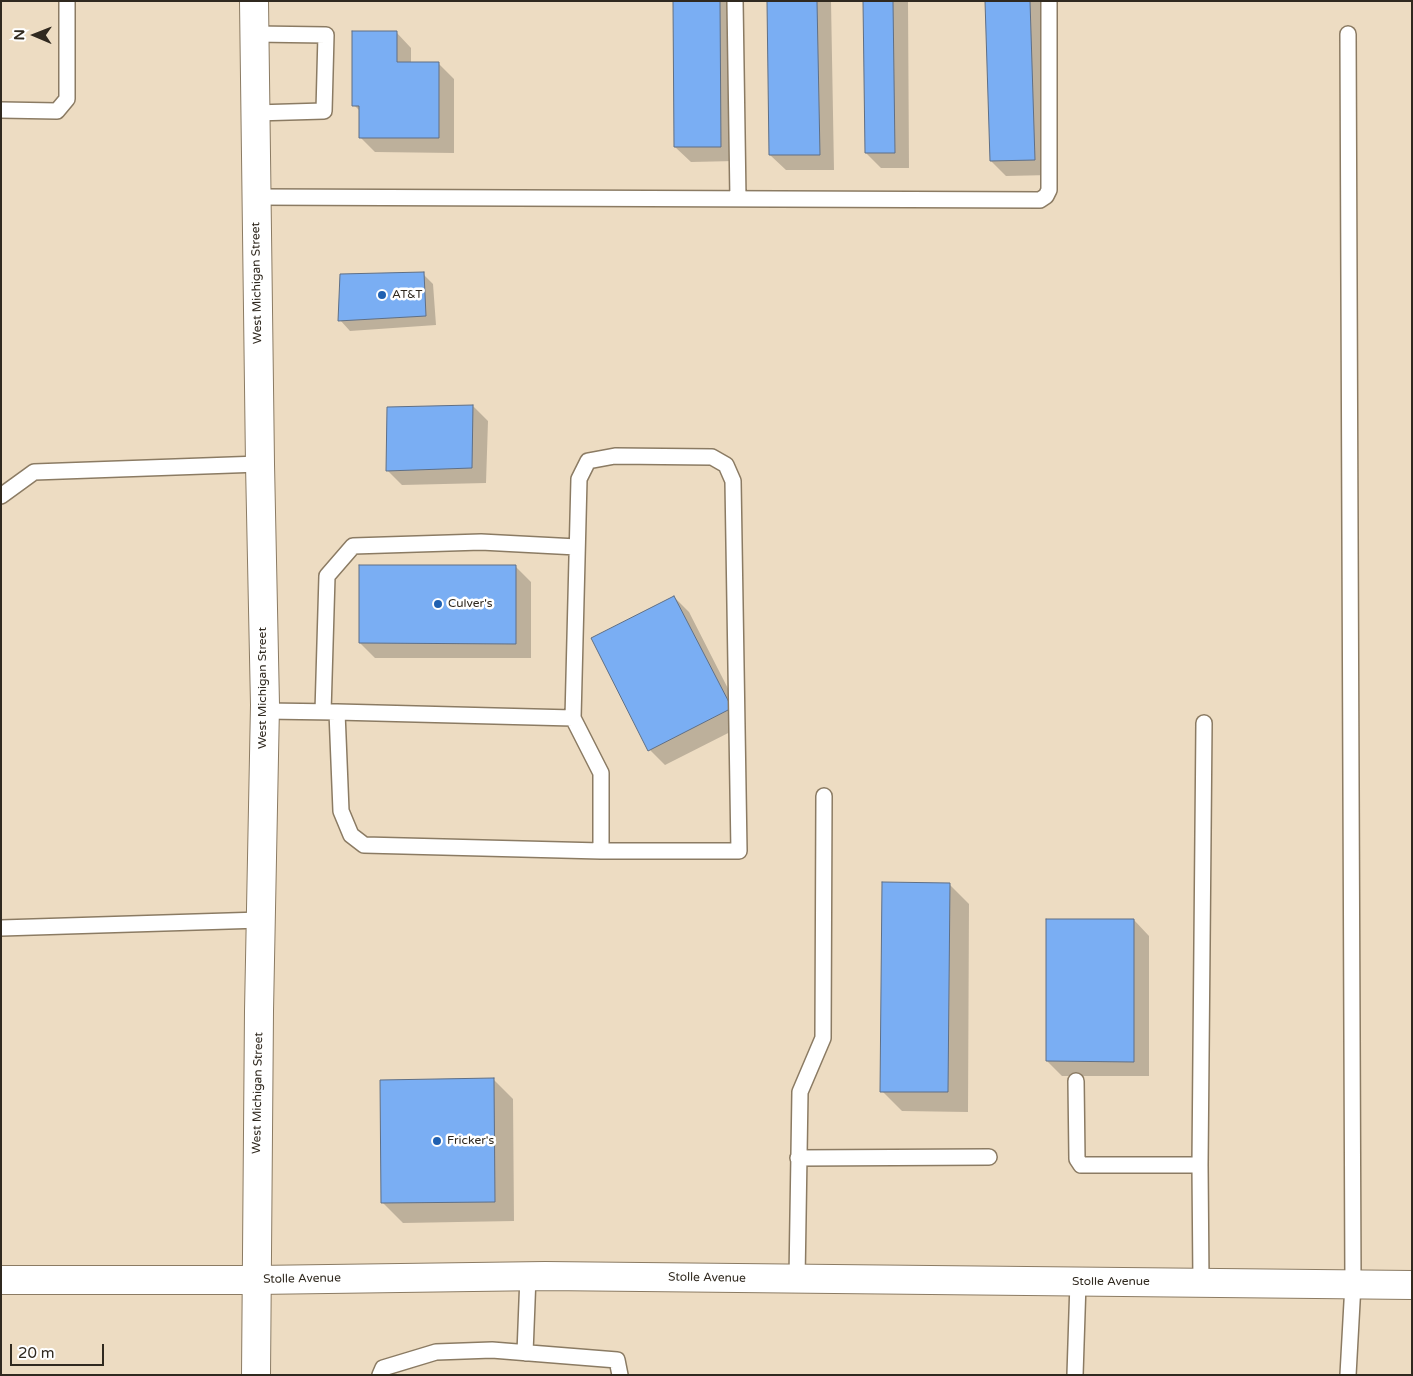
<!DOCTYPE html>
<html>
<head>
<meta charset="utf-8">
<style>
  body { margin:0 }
  #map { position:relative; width:1413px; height:1376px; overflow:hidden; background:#eddcc2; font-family:"Varela Round",sans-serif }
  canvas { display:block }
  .frame { position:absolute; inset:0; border:2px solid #30291f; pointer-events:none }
  .north { position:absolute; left:10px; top:10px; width:50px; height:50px; -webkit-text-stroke:4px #fff; paint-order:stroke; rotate:271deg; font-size:14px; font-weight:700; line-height:20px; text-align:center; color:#30291f }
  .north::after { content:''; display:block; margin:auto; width:18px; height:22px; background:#30291f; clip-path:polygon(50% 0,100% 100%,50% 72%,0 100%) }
  .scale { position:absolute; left:10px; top:1344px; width:94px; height:22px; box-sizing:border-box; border:2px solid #30291f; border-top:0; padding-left:6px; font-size:15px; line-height:18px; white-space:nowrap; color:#30291f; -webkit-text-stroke:4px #fff; paint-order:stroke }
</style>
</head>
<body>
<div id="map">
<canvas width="1413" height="1376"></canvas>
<div class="frame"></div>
<div class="north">N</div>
<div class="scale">20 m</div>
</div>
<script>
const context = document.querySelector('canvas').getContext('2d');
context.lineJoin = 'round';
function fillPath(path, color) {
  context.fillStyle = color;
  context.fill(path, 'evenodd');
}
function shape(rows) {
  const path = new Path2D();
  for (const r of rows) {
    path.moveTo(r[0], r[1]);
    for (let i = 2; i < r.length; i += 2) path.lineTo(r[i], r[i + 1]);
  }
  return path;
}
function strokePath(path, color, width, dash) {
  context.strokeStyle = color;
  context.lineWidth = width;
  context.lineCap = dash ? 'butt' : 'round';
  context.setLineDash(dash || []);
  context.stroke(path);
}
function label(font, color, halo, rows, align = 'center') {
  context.font = font + ' "Varela Round",sans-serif';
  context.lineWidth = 5;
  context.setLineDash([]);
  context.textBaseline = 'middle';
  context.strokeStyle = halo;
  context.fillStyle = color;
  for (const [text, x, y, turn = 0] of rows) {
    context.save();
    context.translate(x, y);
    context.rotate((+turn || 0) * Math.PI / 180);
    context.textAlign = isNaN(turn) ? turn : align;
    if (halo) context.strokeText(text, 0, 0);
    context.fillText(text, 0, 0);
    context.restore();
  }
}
fillPath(shape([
  [674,1,734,1,735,161,691,162,675,147],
  [768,1,831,1,834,170,786,170,770,155],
  [864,1,908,1,909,168,881,168,866,153],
  [986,1,1045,1,1050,175,1006,176,991,161],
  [396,32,411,48,411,63,439,64,454,79,454,153,375,152,360,137,360,111,354,105],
  [423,274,433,284,436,325,350,331,340,320],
  [473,406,488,421,486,483,402,485,387,470],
  [516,567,531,582,531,658,375,658,360,643],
  [674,597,689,612,746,724,665,765,650,750,593,638],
  [949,884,969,904,968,1112,902,1111,882,1091],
  [1134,920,1149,936,1149,1076,1062,1076,1047,1061],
  [493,1079,513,1099,514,1221,403,1223,383,1203]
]), '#0003');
const building = shape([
  [673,1,720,1,721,147,674,147,673,1],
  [767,1,817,1,820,155,769,155,767,1],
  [863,1,893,1,895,153,865,153,863,1],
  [985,1,1030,1,1035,160,990,161,985,1],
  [352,31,397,31,397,62,439,62,439,138,359,138,359,106,352,106,352,31],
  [424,272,426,316,338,321,340,274,424,272],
  [473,405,472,468,386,471,387,407,473,405],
  [359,565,516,565,516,644,359,643,359,565],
  [674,596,732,708,648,751,591,638,674,596],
  [882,882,950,883,948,1092,880,1092,882,882],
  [1046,919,1134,919,1134,1062,1046,1061,1046,919],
  [494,1078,495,1202,381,1203,380,1080,494,1078]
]);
fillPath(building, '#7aaef3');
strokePath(building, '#5f6f85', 1);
const lane = shape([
  [735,1,738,199],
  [255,34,326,35,324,111,255,113],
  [1,110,57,111,67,99,67,1],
  [256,197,1040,200,1046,196,1049,190,1049,1],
  [1,496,34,472,260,464],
  [265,711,337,712,573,718,601,773,601,851,364,845,351,835,341,811,337,712],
  [323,712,327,576,353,546,481,542,577,547],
  [573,718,579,479,588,461,615,456,712,457,726,465,733,481,739,851,601,851],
  [1,928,261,920],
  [1076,1081,1077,1159,1081,1165,1200,1165],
  [798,1158,989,1157],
  [797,1279,800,1092,823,1038,824,796],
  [1201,1283,1200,1165,1204,723],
  [525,1353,528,1276],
  [380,1375,383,1368,436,1352,492,1350,617,1360,620,1375],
  [1075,1375,1078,1282],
  [1348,1375,1353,1284,1348,34]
]);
const street = shape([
  [1,1280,256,1280,545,1276,1412,1285]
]);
const secondary = shape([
  [254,1,260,464,265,705,259,1011,256,1375]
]);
strokePath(lane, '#8b7b63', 18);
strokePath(street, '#8b7b63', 30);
strokePath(secondary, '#8b7b63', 30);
strokePath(lane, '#fff', 15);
strokePath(street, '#fff', 28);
strokePath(secondary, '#fff', 28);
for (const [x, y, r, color] of [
  [382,295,5,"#1f60b1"],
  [438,604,5,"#1f60b1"],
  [437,1141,5,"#1f60b1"]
]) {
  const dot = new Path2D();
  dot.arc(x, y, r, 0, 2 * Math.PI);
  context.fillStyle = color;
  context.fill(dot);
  strokePath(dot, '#fff', 2);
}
label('12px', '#30291f', '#fff', [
  ["West Michigan Street",257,283,-91],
  ["West Michigan Street",263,688,-90],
  ["West Michigan Street",258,1093,-89],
  ["Stolle Avenue",707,1278,1],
  ["Stolle Avenue",302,1279,-1],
  ["Stolle Avenue",1111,1282]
]);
label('12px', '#30291f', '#fff', [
  ["AT&T",392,295],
  ["Culver's",448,604],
  ["Fricker's",447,1141]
], 'left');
</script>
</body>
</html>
